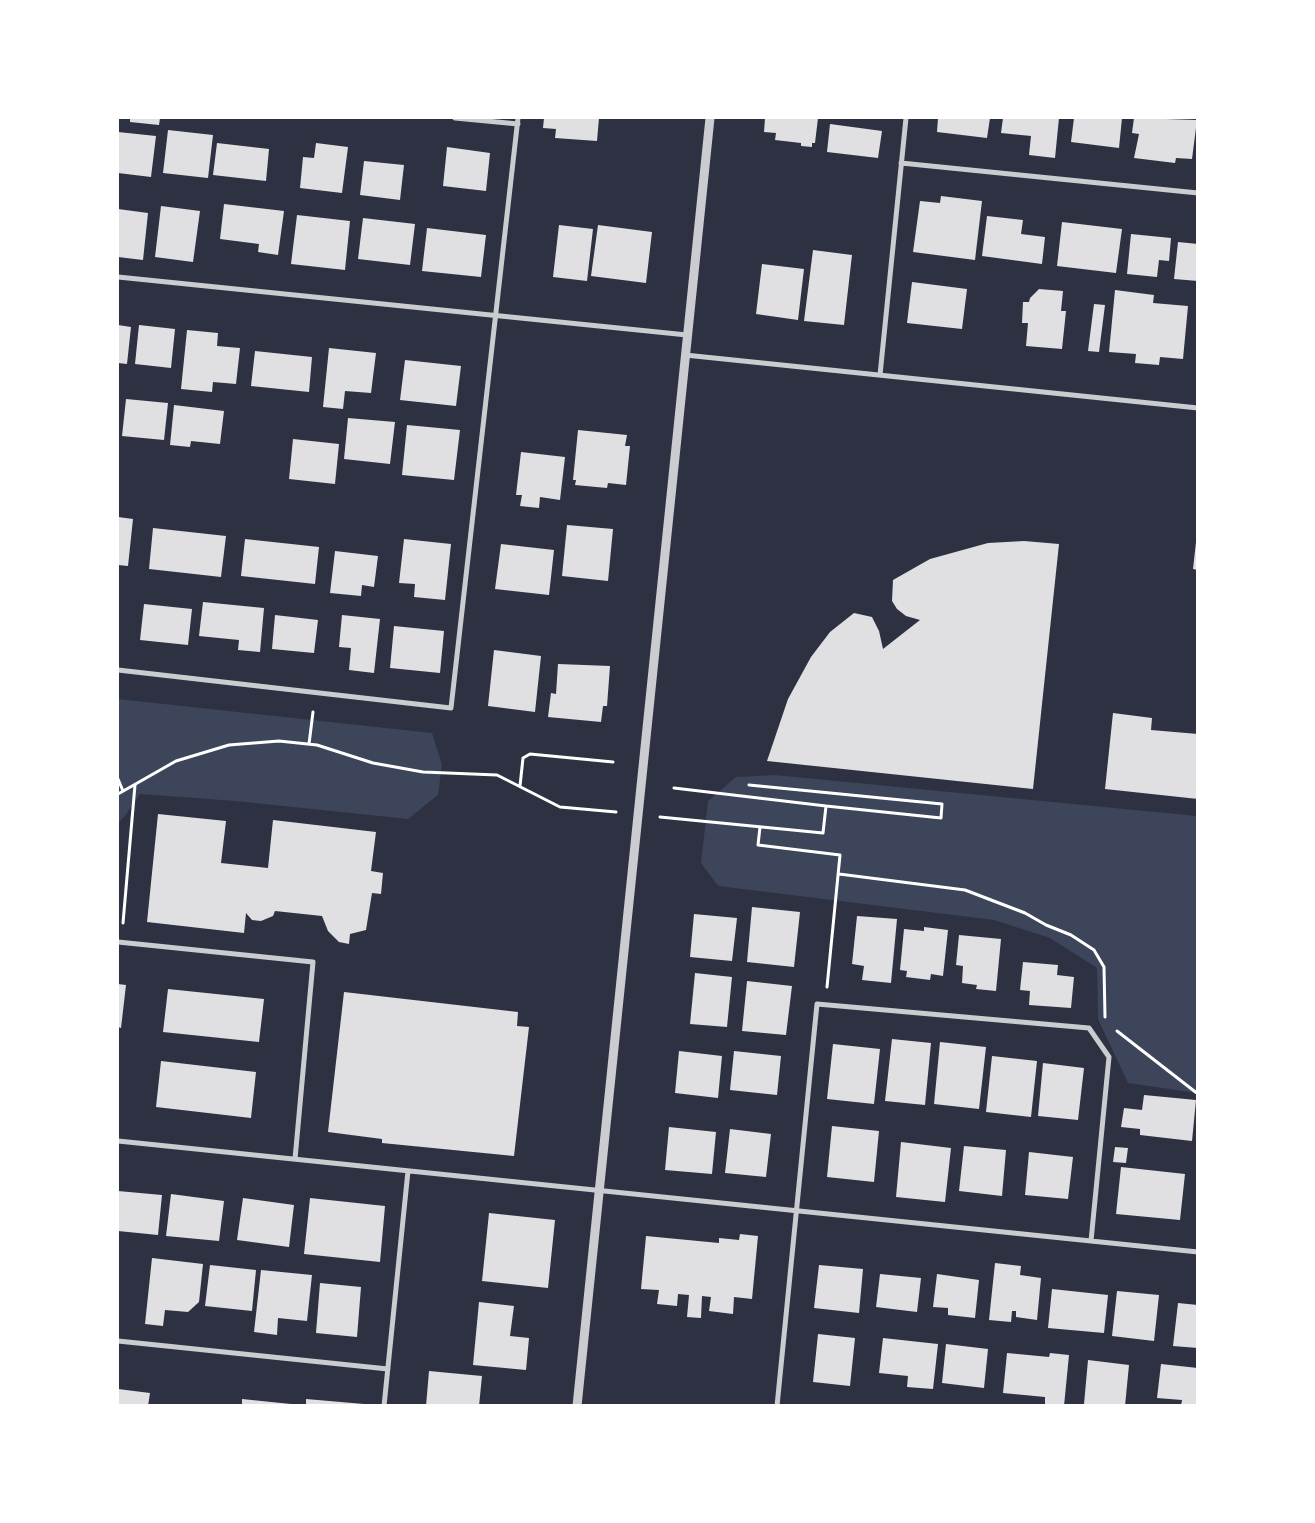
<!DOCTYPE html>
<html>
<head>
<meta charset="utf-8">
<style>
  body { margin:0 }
  #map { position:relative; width:1315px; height:1523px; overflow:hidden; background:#2d3142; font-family:"Noto Sans",sans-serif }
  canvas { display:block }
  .frame { position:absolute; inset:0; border:119px solid #fff; pointer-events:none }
</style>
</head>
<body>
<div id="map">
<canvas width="1315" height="1523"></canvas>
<div class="frame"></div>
</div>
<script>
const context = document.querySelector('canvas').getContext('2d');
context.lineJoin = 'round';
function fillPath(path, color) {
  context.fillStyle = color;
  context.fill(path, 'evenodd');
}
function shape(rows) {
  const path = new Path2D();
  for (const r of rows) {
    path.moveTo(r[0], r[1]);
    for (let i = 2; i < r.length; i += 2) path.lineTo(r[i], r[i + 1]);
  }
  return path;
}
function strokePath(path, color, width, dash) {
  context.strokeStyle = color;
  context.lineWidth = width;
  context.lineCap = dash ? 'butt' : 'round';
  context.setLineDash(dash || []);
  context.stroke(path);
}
fillPath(shape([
  [118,699,432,733,442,765,438,795,408,819,235,801,140,794,125,816,118,823],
  [775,775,1197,816,1197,1093,1128,1083,1098,1019,1097,968,1050,938,994,920,718,886,701,863,708,801,736,777]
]), '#3c4559');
fillPath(shape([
  [130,118,160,118,159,125,130,122],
  [544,118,599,118,597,141,555,138,556,129,543,128],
  [765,118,818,118,815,143,812,143,812,147,801,146,801,143,775,140,776,133,764,132],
  [938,118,990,118,987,138,937,132],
  [1003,118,1059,118,1055,158,1029,155,1031,136,1001,133],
  [1074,118,1122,118,1119,148,1071,142],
  [1134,118,1197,120,1192,159,1176,158,1175,163,1134,158,1139,134,1132,133],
  [830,124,882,131,878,158,827,152],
  [168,130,213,135,208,178,163,173],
  [118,132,156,136,151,177,118,173],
  [217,143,269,149,266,181,213,175],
  [316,143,348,147,342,193,300,188,303,157,314,158],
  [447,147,490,153,486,191,443,186],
  [364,161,404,165,400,200,360,195],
  [941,196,982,201,975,260,913,252,920,201,940,203],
  [224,204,284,211,278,255,258,252,259,244,220,239],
  [161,206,200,211,193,262,155,257],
  [118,209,148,213,143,260,118,257],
  [297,215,350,221,345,270,291,264],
  [987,216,1023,220,1021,234,1045,237,1042,264,982,256],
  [363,218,415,224,410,265,358,259],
  [1062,222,1122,229,1116,273,1057,266],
  [559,225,593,229,587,281,553,277],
  [598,225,652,232,646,283,591,276],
  [427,228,486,235,481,277,422,271],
  [1131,234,1171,238,1169,261,1159,260,1157,277,1127,274],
  [1178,242,1198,244,1198,281,1174,279],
  [813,250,852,255,844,325,804,321],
  [762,264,804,269,798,320,756,314],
  [912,282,967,289,962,329,907,323],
  [1039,289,1063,291,1061,311,1066,311,1062,349,1026,346,1028,323,1022,323,1023,302,1029,302,1030,298],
  [1115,290,1154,295,1153,303,1188,306,1183,359,1160,357,1159,365,1135,363,1136,354,1109,352],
  [1094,304,1105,305,1099,352,1088,351],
  [118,325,131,327,127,364,118,363],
  [139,325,175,329,171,368,135,364],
  [187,330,218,333,217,346,240,348,236,384,213,382,212,392,181,389],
  [329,348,376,353,371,393,345,391,343,409,323,407],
  [255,351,312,357,309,392,251,386],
  [405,360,461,366,456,406,400,400],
  [126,399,168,403,164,440,122,436],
  [174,405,224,411,220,444,191,441,190,447,170,445],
  [348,418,395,422,390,464,344,459],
  [407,425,460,430,454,480,402,475],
  [578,430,627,435,625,446,630,446,626,485,608,483,607,488,575,485,576,480,573,480],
  [293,439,339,444,335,484,289,479],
  [521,452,565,457,560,500,540,497,539,508,520,506,522,495,516,495],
  [118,517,133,519,128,566,118,565],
  [567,525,613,529,608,581,562,576],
  [153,528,226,536,221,577,149,569],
  [245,539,319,547,315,584,241,576],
  [404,539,451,544,445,600,414,597,415,584,399,583],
  [1024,541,1059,544,1033,789,767,761,788,699,811,657,830,632,854,613,872,617,879,631,883,649,920,620,906,616,897,609,892,601,893,580,930,559,988,543],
  [1196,542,1198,542,1198,570,1193,569],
  [501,544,554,550,549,595,495,589],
  [335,551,378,556,374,587,362,585,361,596,330,593],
  [203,602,264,608,260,652,238,650,239,640,199,636],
  [144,604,192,609,188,645,140,640],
  [275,615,318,620,314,653,272,649],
  [342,615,380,619,374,673,349,670,351,648,339,647],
  [394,626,444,631,440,673,390,668],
  [494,650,541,656,535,712,488,706],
  [558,664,610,666,607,706,603,706,601,722,548,717,551,693,556,694],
  [1113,713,1152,718,1151,730,1198,734,1198,799,1105,789],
  [158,814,226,821,221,863,268,868,273,820,376,832,371,871,383,873,381,894,372,893,366,930,350,934,349,944,339,942,328,931,322,916,275,911,273,916,261,921,252,920,246,913,244,933,147,922],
  [752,907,800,912,794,967,747,962],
  [694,914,737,918,732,961,690,957],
  [857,916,897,919,891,983,862,980,864,966,852,964],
  [924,927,948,930,943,976,931,974,930,980,906,977,907,971,900,970,904,929,924,931],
  [959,935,1001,939,996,991,976,989,977,985,962,983,963,966,956,965],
  [1023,962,1058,965,1057,975,1074,977,1071,1008,1029,1005,1030,991,1020,990],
  [695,973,732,977,727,1027,690,1024],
  [747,981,792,986,786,1035,742,1031],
  [118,984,126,985,121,1028,118,1027],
  [168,989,264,999,259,1042,163,1032],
  [344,992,518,1012,517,1026,529,1027,514,1156,382,1143,382,1139,328,1132],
  [892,1039,931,1043,925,1105,885,1101],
  [940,1042,986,1047,979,1109,934,1104],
  [833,1044,880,1049,874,1104,827,1099],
  [679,1051,722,1056,718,1098,675,1093],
  [734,1051,781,1056,777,1095,730,1090],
  [992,1056,1037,1061,1031,1117,986,1112],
  [161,1061,256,1072,251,1118,156,1107],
  [1043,1063,1084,1068,1078,1120,1038,1116],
  [1144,1095,1196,1100,1192,1141,1140,1135,1140,1129,1121,1127,1124,1108,1142,1110],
  [832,1126,879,1131,874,1182,827,1177],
  [669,1127,716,1132,712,1174,665,1170],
  [730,1129,771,1134,766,1177,725,1173],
  [901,1142,951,1148,945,1202,896,1197],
  [964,1146,1006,1150,1002,1196,959,1191],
  [1115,1147,1128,1148,1126,1163,1113,1162],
  [1029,1152,1073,1157,1068,1199,1025,1195],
  [1121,1167,1185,1174,1180,1220,1116,1214],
  [118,1191,162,1195,158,1235,118,1231],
  [171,1194,224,1201,219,1241,166,1236],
  [243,1198,294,1205,289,1247,237,1240],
  [310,1198,385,1206,380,1262,304,1254],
  [489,1213,555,1220,548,1288,482,1281],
  [740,1234,758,1236,752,1299,734,1297,733,1314,709,1311,711,1297,702,1296,701,1318,687,1317,689,1295,678,1294,677,1306,657,1304,659,1290,641,1289,646,1236,719,1243,719,1238,739,1240],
  [152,1258,203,1264,199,1302,188,1312,165,1310,163,1326,145,1324],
  [995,1263,1021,1266,1020,1275,1041,1278,1037,1320,1016,1317,1016,1311,1012,1311,1011,1322,989,1320],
  [210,1265,256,1270,252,1311,205,1306],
  [819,1265,863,1269,859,1313,814,1308],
  [261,1270,312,1275,307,1321,278,1318,277,1335,254,1332],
  [880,1274,921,1278,917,1312,876,1307],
  [937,1274,979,1280,975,1318,948,1315,948,1308,933,1307],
  [320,1283,361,1287,357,1337,316,1333],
  [1052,1289,1108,1295,1104,1333,1048,1328],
  [1117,1291,1159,1295,1154,1341,1112,1336],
  [479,1302,514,1306,510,1336,529,1338,526,1370,473,1365],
  [1178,1303,1198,1305,1198,1348,1173,1346],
  [818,1334,855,1338,850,1386,813,1382],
  [883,1338,938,1344,933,1389,907,1387,908,1376,879,1373],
  [946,1344,988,1349,984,1388,942,1383],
  [1007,1353,1049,1357,1050,1353,1069,1355,1064,1406,1045,1404,1045,1397,1003,1393],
  [1088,1360,1129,1365,1125,1406,1084,1404],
  [1161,1364,1198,1368,1198,1406,1181,1406,1182,1400,1157,1398],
  [429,1371,482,1376,479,1406,426,1406],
  [118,1389,150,1393,148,1406,118,1406],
  [242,1399,291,1404,291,1406,242,1406],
  [306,1399,364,1404,364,1406,306,1406]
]), '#e0e0e3');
strokePath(shape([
  [309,744,313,712],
  [118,779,123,791],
  [749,785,942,804,941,818,826,806],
  [520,786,523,758,530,754,613,762],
  [118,794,176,761,229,745,279,741,317,745,373,763,423,772,497,775,560,807,616,812],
  [660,817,823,833,826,806,674,788],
  [760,827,758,845,840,855,827,987],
  [839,874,965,890,1025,913,1046,925,1071,935,1094,950,1104,967,1105,1017],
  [123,923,135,785],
  [1117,1031,1198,1094]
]), '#fff', 3);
strokePath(shape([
  [455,118,518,124],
  [901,163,1198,193],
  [118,277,687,335],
  [685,355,1198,408],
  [880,375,906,118],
  [118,670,451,708,518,118],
  [118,942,313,962,295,1159],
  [118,1141,1198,1252],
  [118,1341,388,1369],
  [384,1406,408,1171],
  [777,1406,817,1004,1089,1028,1109,1057,1091,1241]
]), '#caccd0', 5);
strokePath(shape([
  [577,1406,710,118]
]), '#caccd0', 9);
</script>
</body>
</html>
